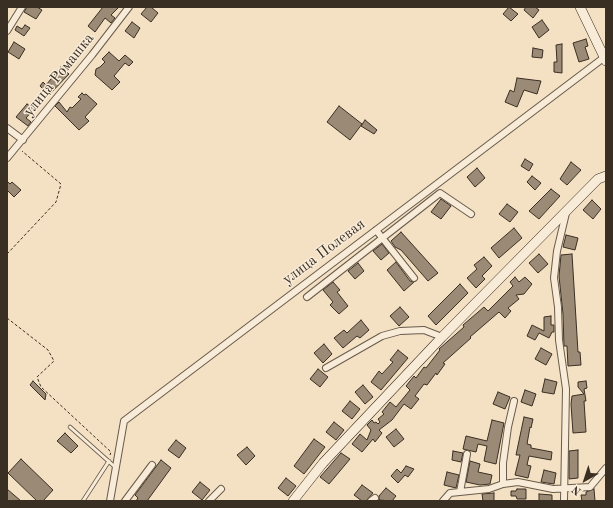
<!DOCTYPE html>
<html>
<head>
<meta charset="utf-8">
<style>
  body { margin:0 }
  #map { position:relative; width:613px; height:508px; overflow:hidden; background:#f4e0c3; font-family:"Old Standard TT",serif }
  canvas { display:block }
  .frame { position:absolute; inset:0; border:8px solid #3a2f23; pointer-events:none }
  .north { position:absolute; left:565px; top:460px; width:40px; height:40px; -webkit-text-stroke:3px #f8ebd8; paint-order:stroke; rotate:219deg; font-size:11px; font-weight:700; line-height:16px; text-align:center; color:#3a2f23 }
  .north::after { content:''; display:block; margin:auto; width:14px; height:18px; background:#3a2f23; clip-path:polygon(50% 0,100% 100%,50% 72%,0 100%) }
</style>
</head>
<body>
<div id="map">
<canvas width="613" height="508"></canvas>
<div class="frame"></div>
<div class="north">N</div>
</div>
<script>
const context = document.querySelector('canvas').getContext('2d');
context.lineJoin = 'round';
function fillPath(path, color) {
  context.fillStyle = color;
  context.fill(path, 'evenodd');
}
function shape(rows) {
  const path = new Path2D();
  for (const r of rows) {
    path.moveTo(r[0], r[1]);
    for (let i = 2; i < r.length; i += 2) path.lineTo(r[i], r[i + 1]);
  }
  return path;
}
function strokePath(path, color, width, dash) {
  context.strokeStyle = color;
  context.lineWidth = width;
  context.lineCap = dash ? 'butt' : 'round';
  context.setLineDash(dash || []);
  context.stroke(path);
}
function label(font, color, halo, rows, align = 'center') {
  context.font = font + ' "Old Standard TT",serif';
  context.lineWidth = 3;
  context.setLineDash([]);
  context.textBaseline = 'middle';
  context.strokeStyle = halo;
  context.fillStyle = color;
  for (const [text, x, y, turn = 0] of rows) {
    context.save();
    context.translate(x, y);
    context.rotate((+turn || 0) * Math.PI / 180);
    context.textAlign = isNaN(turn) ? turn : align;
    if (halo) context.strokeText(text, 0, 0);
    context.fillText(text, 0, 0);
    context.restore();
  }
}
const building = shape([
  [27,7,37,7,42,10,36,19,24,12,27,7],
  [103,7,119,7,111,15,115,18,111,23,105,18,95,32,88,26,103,7],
  [147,7,151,7,158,13,151,22,141,14,147,7],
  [509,7,518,14,511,21,503,14,509,7],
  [526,7,535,7,539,10,533,18,524,10,526,7],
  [542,20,549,30,539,38,532,27,542,20],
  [132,22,140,28,134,38,125,31,132,22],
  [25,25,30,28,24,36,15,30,17,26,22,29,25,25],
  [586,39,588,46,585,47,589,59,579,62,573,43,586,39],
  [14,42,25,49,19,59,8,52,14,42],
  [562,44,562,73,554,72,554,62,557,62,556,45,562,44],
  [533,48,543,50,542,58,532,57,533,48],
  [109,52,119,61,125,55,133,62,129,66,125,63,114,76,120,82,112,90,95,75,96,69,100,67,105,62,102,59,109,52],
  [61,67,69,74,49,95,40,86,43,82,46,85,61,67],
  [517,78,541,81,537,94,524,90,517,107,505,102,510,90,514,92,517,78],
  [82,93,84,95,86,94,97,104,85,117,89,121,79,130,55,106,59,102,67,112,70,107,72,108,81,99,78,97,82,93],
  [27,104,34,109,26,118,31,122,28,126,16,117,27,104],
  [339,106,362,124,350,140,327,122,339,106],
  [365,120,377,130,374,134,361,126,365,120],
  [525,159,533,164,529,171,521,166,525,159],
  [571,162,581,170,567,185,560,179,571,162],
  [477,168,485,178,475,187,467,177,477,168],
  [532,176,541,183,535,190,527,182,532,176],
  [7,181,10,184,12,182,21,190,14,197,7,190,7,181],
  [551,189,560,196,539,219,529,211,551,189],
  [441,199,451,206,441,219,431,212,441,199],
  [592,200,601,209,593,219,583,210,592,200],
  [507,204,518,212,510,222,499,214,507,204],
  [514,228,522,238,499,258,491,248,514,228],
  [401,232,438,273,428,281,401,250,395,247,391,241,401,232],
  [566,235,578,238,575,250,563,247,566,235],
  [382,244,389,253,381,260,373,251,382,244],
  [539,254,548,264,538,273,529,263,539,254],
  [572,254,578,352,580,352,581,365,568,366,567,346,564,346,563,314,559,276,561,255,572,254],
  [484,257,492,266,482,276,485,279,476,288,467,278,477,269,474,265,484,257],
  [396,262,410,281,414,282,404,291,387,270,396,262],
  [358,263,364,271,355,279,348,271,358,263],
  [515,277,519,282,525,277,532,284,524,294,516,295,519,299,508,308,511,311,505,318,499,312,470,337,471,338,443,363,445,364,437,375,436,373,427,385,424,384,415,396,419,399,411,409,404,404,392,420,379,430,382,433,375,442,373,439,362,452,352,444,360,434,367,440,371,430,367,425,372,420,374,423,376,422,378,424,380,422,378,419,384,414,382,412,390,402,396,407,410,390,406,386,414,376,416,378,424,367,426,368,440,350,439,349,464,327,463,325,484,307,488,311,513,286,510,282,515,277],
  [333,282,340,290,337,292,348,306,339,314,330,305,333,302,323,290,333,282],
  [460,284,468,293,436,325,428,316,460,284],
  [400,307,409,317,399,326,390,316,400,307],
  [551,316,551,325,554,325,554,332,552,332,549,338,539,333,535,340,527,336,532,325,544,331,544,317,551,316],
  [361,320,369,330,360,338,357,336,343,348,334,338,344,330,347,333,361,320],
  [324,344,332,354,323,363,314,353,324,344],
  [541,348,552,354,546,365,535,359,541,348],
  [398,350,408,358,381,390,371,382,379,371,382,374,393,362,390,360,398,350],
  [318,369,328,377,320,387,310,379,318,369],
  [545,379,557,382,554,394,542,392,545,379],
  [33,381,46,394,45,400,30,385,33,381],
  [586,381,587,388,584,389,586,401,584,401,586,432,573,433,571,404,572,396,584,394,578,387,578,382,586,381],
  [363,385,373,397,365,404,355,392,363,385],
  [525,390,536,394,532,406,521,402,525,390],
  [498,392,510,397,505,409,493,404,498,392],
  [350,401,360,409,352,419,342,411,350,401],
  [524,417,533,419,531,428,530,427,527,444,531,445,531,448,552,452,551,460,529,456,527,465,531,466,528,478,515,475,520,455,516,455,524,417],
  [492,420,504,423,496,464,484,461,487,446,478,444,476,452,463,449,466,436,487,441,492,420],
  [334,422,344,430,336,440,326,432,334,422],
  [396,429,404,439,394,447,386,437,396,429],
  [65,433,78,446,71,453,57,441,65,433],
  [314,439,325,447,304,474,294,466,314,439],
  [176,440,186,448,179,458,168,450,176,440],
  [247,447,255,456,246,465,237,455,247,447],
  [578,450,578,478,569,479,569,451,578,450],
  [453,451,463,453,461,462,452,460,453,451],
  [341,453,350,459,329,484,320,477,341,453],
  [21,459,53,490,43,501,37,501,8,473,21,459],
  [161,460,171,468,147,501,136,501,138,498,135,495,161,460],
  [470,461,480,464,478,472,492,475,490,484,480,485,466,482,470,461],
  [406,466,414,469,408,477,405,475,398,483,391,476,397,469,401,473,406,466],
  [544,470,556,473,554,484,541,482,544,470],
  [447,472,459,475,456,488,444,485,447,472],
  [286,478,296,486,288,496,278,488,286,478],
  [200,482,210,490,202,500,192,492,200,482],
  [362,485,373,493,366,501,362,501,354,495,362,485],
  [386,488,396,496,392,501,379,500,379,496,386,488],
  [7,489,21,501,7,501,7,489],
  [517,489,526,489,526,499,517,499,516,496,511,496,511,491,516,491,517,489],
  [594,489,595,501,582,501,581,495,586,495,586,492,594,489],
  [494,493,494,501,483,501,482,494,494,493],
  [539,494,552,495,552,501,539,501,539,494]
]);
fillPath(building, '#9b8b76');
strokePath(building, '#3a2f23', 1);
const lane = shape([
  [70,427,115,467],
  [83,501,109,461]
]);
const street = shape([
  [7,31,22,7],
  [7,128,23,140],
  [7,158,92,55,129,7],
  [376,230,414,278],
  [307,297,440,193,471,214],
  [326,368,382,336,400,331,424,330,442,337],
  [514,401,508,427,503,463,503,484,518,482,553,489,590,487,606,468],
  [460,492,467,454],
  [110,501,124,421,606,56],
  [125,501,152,465],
  [209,501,221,489],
  [371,501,375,498],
  [443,501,450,493,489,489,503,484],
  [564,501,566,389,559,340,558,307,554,278,557,251,566,213]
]);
const secondary = shape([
  [580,7,606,61],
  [293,501,323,463,442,337,598,179,606,176]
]);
strokePath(lane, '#685b4b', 4.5);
strokePath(street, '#685b4b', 8);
strokePath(secondary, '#3a2f23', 10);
strokePath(shape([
  [7,254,56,202,61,184,22,151],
  [7,318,48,350,54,361,37,377,41,387,111,452,110,455]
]), '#3a2f23', 1, [3, 2]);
strokePath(lane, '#f8ebd8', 3);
strokePath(street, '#f8ebd8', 6);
strokePath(secondary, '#f8ebd8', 9);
label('15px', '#3a2f23', '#f8ebd8', [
  ["улица Ромашка",59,75,-51],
  ["улица Полевая",324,252,-37]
]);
</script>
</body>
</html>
